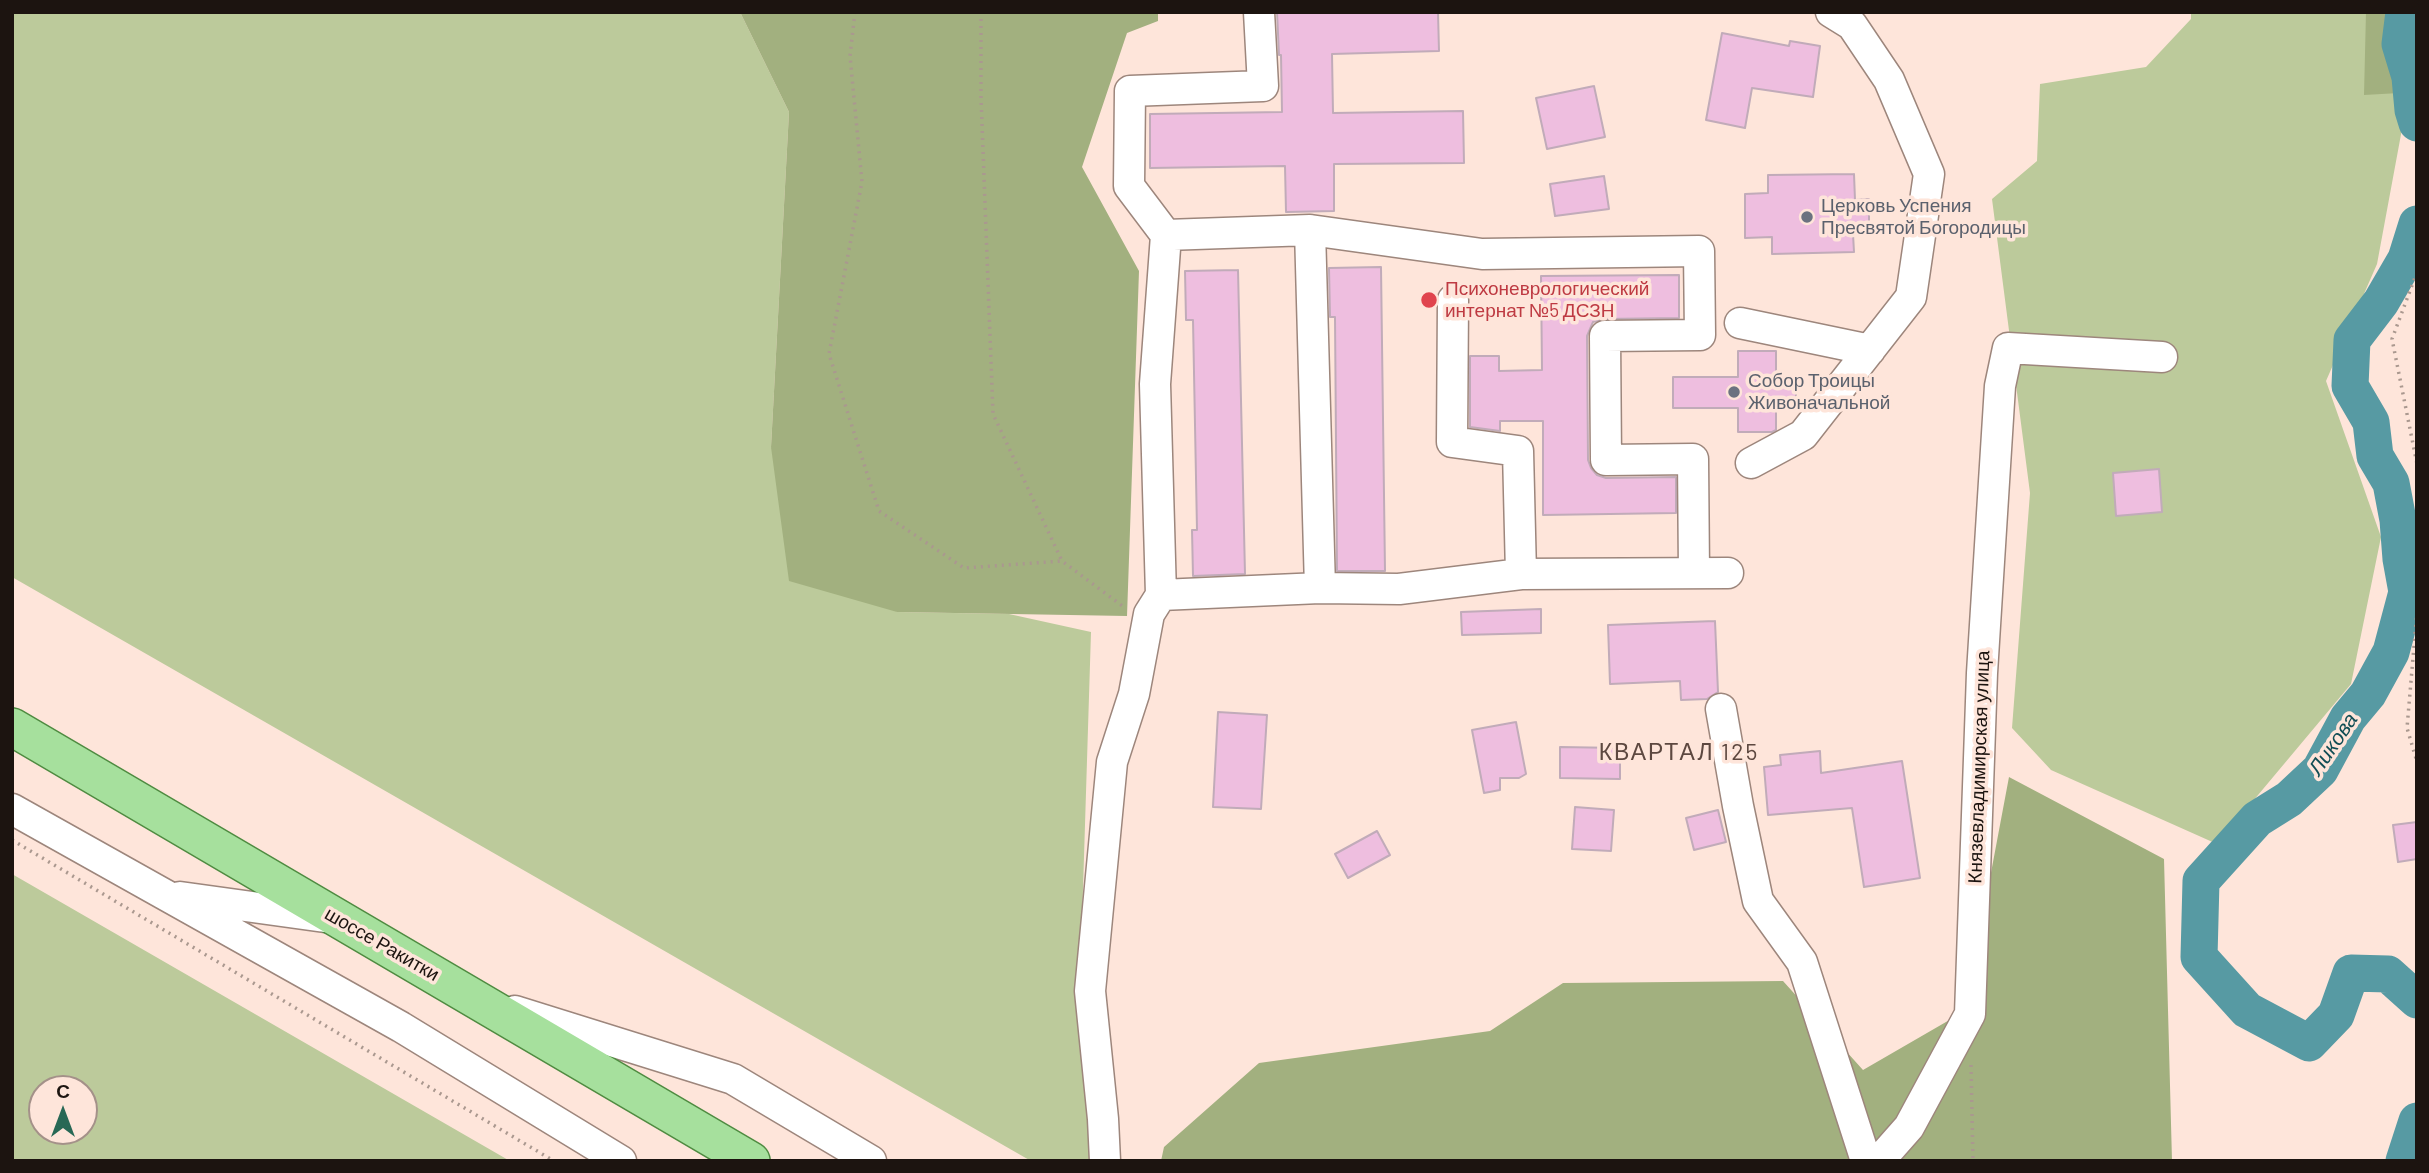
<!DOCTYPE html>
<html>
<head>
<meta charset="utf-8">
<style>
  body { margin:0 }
  #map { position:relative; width:2429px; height:1173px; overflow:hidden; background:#fee5da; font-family:Barlow,sans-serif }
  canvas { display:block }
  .frame { position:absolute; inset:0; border:14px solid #1c1410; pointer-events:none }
  .north { position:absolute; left:28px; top:1075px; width:70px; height:70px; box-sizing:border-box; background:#fee5da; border:2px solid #a49189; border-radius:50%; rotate:0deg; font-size:19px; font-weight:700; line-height:28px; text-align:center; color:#1c1410 }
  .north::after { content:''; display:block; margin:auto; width:24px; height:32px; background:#286855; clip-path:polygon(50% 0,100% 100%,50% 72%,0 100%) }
</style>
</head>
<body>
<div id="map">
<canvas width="2429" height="1173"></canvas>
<div class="frame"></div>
<div class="north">С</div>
</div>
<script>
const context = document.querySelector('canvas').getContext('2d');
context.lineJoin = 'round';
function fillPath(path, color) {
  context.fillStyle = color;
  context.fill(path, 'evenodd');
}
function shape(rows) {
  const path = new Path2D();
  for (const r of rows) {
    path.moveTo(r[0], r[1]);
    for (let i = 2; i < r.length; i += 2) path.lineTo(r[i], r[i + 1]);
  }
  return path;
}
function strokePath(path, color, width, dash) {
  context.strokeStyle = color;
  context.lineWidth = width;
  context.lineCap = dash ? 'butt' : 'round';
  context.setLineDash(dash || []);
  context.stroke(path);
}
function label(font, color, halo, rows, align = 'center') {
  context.font = font + ' Barlow,sans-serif';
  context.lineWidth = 7;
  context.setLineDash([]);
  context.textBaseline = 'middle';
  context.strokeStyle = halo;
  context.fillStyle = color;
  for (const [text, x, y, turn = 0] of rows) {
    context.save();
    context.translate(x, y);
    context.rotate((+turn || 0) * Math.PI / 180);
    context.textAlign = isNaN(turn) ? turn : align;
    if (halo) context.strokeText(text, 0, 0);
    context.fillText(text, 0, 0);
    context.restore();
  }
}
fillPath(shape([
  [12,12,740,12,789,112,771,447,897,612,1009,614,1091,632,1080,985,1091,1161,1031,1161,12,577],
  [2191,12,2384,12,2402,129,2377,264,2326,381,2381,537,2351,684,2217,844,2051,770,2012,728,2030,493,1992,199,2037,161,2040,84,2146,67,2191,19],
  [12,874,510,1161,12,1161],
  [42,1089,84,1089,84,1131,42,1131]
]), '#bcca9b');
fillPath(shape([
  [740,12,1158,12,1158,21,1127,33,1082,167,1139,271,1127,616,897,612,789,581,771,447,789,112],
  [2366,12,2417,12,2417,92,2364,95],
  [2009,777,2164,859,2172,1161,1161,1161,1164,1147,1259,1063,1490,1031,1563,983,1783,981,1863,1070,1965,1011]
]), '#a2b07f');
strokePath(shape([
  [2404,12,2400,44,2410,77,2413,110,2417,123],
  [2417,224,2406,259,2381,302,2352,340,2350,386,2371,422,2375,456,2391,483,2398,520,2401,559,2407,592,2391,652,2368,694,2348,718,2320,770,2289,799,2257,819,2201,881,2199,957,2247,1010,2309,1043,2336,1015,2351,973,2388,974,2417,1000],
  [2404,1161,2417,1121]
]), '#579aa3', 37);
const building = shape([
  [1277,12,1438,12,1439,51,1332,54,1333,113,1463,111,1464,163,1334,164,1334,211,1286,212,1285,166,1150,168,1150,114,1282,112,1281,55,1279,55,1277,12],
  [1722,33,1789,46,1790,41,1820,46,1813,97,1752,88,1745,128,1706,120,1722,33],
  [1594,86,1605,137,1547,149,1536,98,1594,86],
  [1854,174,1855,200,1869,199,1869,234,1853,234,1854,252,1772,254,1772,237,1745,238,1745,194,1768,193,1768,175,1854,174],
  [1604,176,1609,209,1555,216,1550,184,1604,176],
  [1381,267,1385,571,1337,571,1335,317,1330,317,1329,268,1381,267],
  [1238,270,1245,574,1193,576,1192,530,1197,530,1193,320,1186,320,1185,271,1238,270],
  [1679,275,1679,318,1604,319,1593,322,1587,336,1588,460,1591,468,1597,475,1606,478,1676,477,1676,513,1543,515,1543,421,1500,421,1500,431,1470,427,1470,356,1499,356,1499,371,1542,370,1541,276,1679,275],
  [1738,351,1776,351,1776,376,1796,376,1796,408,1776,408,1776,430,1772,432,1738,432,1738,408,1673,408,1673,377,1738,377,1738,351],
  [2159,469,2162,512,2116,516,2113,473,2159,469],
  [1541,609,1541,633,1462,635,1461,612,1541,609],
  [1715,621,1718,692,1707,699,1681,700,1680,681,1610,684,1608,625,1715,621],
  [1218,712,1267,715,1261,809,1213,807,1218,712],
  [1516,722,1526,774,1519,778,1500,778,1500,790,1484,793,1472,730,1516,722],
  [1560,747,1620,748,1620,779,1560,778,1560,747],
  [1820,751,1821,773,1902,761,1920,878,1864,887,1852,808,1768,815,1764,767,1781,765,1780,755,1820,751],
  [1575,807,1614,810,1611,851,1572,849,1575,807],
  [1718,810,1726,842,1694,850,1686,818,1718,810],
  [2417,822,2417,859,2398,862,2393,825,2417,822],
  [1377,831,1390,855,1348,878,1335,854,1377,831]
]);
fillPath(building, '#eebedf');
strokePath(building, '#c1abb9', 2);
const minor = shape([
  [1310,230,1320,588],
  [1166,235,1310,230,1482,254,1699,251,1700,335,1605,336,1606,460,1693,459,1694,573],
  [1453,300,1452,442,1518,451,1521,574],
  [1740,323,1870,350],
  [1751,463,1803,435,1911,297,1929,174,1889,80,1852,25,1831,12],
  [1161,595,1320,588,1399,589,1521,574,1728,573],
  [1721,709,1738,806,1758,901,1802,962,1866,1161],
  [12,809,401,1027,621,1161],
  [180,897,332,918],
  [515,1011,733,1079,871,1161],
  [1105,1161,1103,1119,1090,991,1112,762,1134,694,1149,614,1161,595,1155,384,1166,235,1129,186,1130,91,1263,86,1259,12],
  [1879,1161,1909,1127,1970,1014,1982,673,2000,386,2008,348,2162,357]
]);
const major = shape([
  [12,727,751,1161]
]);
strokePath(minor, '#9d867c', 33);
strokePath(major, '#4f8b41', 40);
strokePath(shape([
  [855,12,850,56,862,182,829,354,879,511,964,568,1062,561,1125,608],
  [981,12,981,97,993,414,1062,561],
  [2417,272,2392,339,2417,464],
  [2417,611,2407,728,2417,762],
  [12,840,554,1161],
  [1971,1065,1973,1161]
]), '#aa988f', 3.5, [2, 5]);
strokePath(minor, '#fff', 30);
strokePath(major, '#a6e09d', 37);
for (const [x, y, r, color] of [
  [1807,217,7,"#6b7280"],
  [1429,300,9,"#e0444e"],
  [1734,392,7,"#6b7280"]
]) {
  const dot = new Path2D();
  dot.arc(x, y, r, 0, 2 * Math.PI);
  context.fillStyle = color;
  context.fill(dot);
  strokePath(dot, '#fee5da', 2.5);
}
label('19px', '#5b616d', '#fee5da', [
  ["Церковь Успения",1821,206],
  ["Пресвятой Богородицы",1821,228],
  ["Собор Троицы",1748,381],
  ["Живоначальной",1748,403]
], 'left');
label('19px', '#be3a42', '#fee5da', [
  ["Психоневрологический",1445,289],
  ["интернат №5 ДСЗН",1445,311]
], 'left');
label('19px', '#1c1410', '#fee5da', [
  ["Князевладимирская улица",1979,767,-88],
  ["шоссе Ракитки",382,944,30]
]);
label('italic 21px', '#124e55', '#fee5da', [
  ["Ликова",2333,744,-56]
]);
context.letterSpacing = '2px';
label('23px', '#5d4840', '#fee5da', [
  ["КВАРТАЛ 125",1679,752]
]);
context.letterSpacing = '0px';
</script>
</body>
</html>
